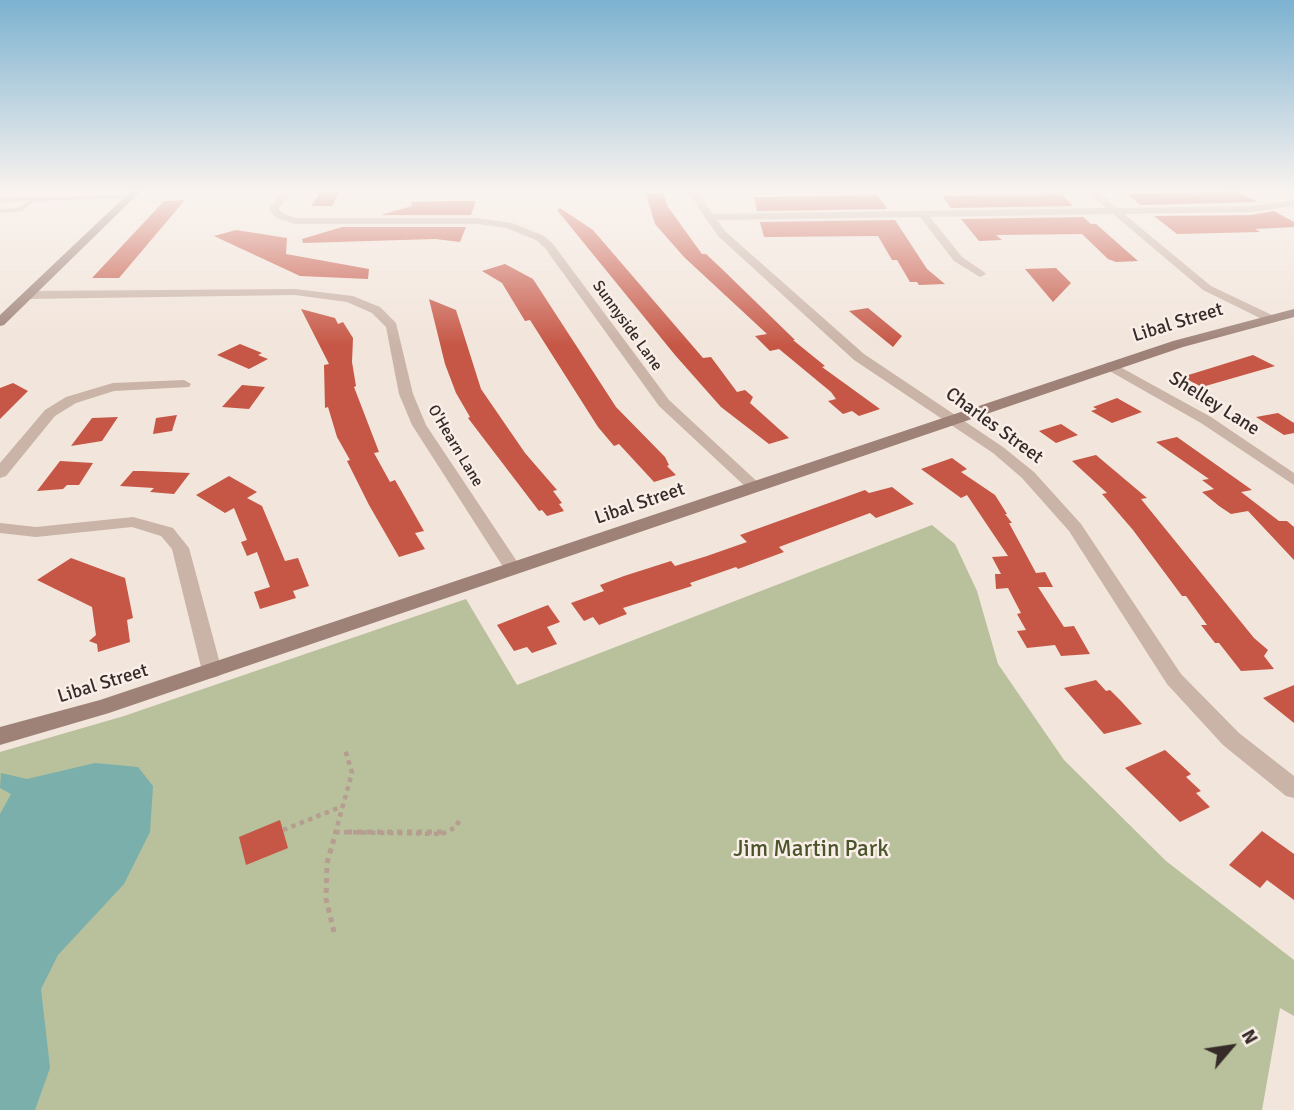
<!DOCTYPE html>
<html>
<head>
<meta charset="utf-8">
<style>
  body { margin:0 }
  #map { position:relative; width:1294px; height:1110px; overflow:hidden; background:#f2e5db; font-family:Signika,sans-serif }
  canvas { display:block }
  .north { position:absolute; left:1196px; top:1012px; width:70px; height:70px; -webkit-text-stroke:5px #faefe8; paint-order:stroke; rotate:61deg; font-size:19px; font-weight:700; line-height:28px; text-align:center; color:#362b28 }
  .north::after { content:''; display:block; margin:auto; width:24px; height:32px; background:#362b28; clip-path:polygon(50% 0,100% 100%,50% 72%,0 100%) }
</style>
</head>
<body>
<div id="map">
<canvas width="1294" height="1110"></canvas>
<div class="north">N</div>
</div>
<script>
const context = document.querySelector('canvas').getContext('2d');
context.lineJoin = 'round';
function fillPath(path, color) {
  context.fillStyle = color;
  context.fill(path, 'evenodd');
}
function shape(rows) {
  const path = new Path2D();
  for (const r of rows) {
    path.moveTo(r[0], r[1]);
    for (let i = 2; i < r.length; i += 2) path.lineTo(r[i], r[i + 1]);
  }
  return path;
}
function strokePath(path, color, width, dash) {
  context.strokeStyle = color;
  context.lineWidth = width;
  context.lineCap = dash ? 'butt' : 'round';
  context.setLineDash(dash || []);
  context.stroke(path);
}
function label(font, color, halo, rows, align = 'center') {
  context.font = font + ' Signika,sans-serif';
  context.lineWidth = 5;
  context.setLineDash([]);
  context.textBaseline = 'middle';
  context.strokeStyle = halo;
  context.fillStyle = color;
  for (const [text, x, y, turn = 0] of rows) {
    context.save();
    context.translate(x, y);
    context.rotate((+turn || 0) * Math.PI / 180);
    context.textAlign = isNaN(turn) ? turn : align;
    if (halo) context.strokeText(text, 0, 0);
    context.fillText(text, 0, 0);
    context.restore();
  }
}
fillPath(shape([
  [932,525,955,544,977,591,998,664,1064,760,1166,861,1294,960,1294,1016,1280,1008,1262,1110,0,1110,0,752,124,716,466,599,517,685]
]), '#b8c19b');
fillPath(shape([
  [95,763,138,767,153,786,150,832,124,884,58,955,41,989,50,1068,35,1110,0,1110,0,814,11,794,0,788,1,773,27,779]
]), '#7aafab');
fillPath(shape([
  [321,191,340,191,332,206,311,206],
  [1237,191,1258,202,1141,205,1126,194],
  [663,193,668,207,702,254,706,254,722,269,795,340,793,340,825,366,822,367,880,409,859,416,852,411,843,414,828,401,836,399,831,392,779,349,770,351,755,336,767,334,684,257,655,224,646,194],
  [1062,194,1073,206,951,208,942,196],
  [878,195,887,209,757,211,754,197],
  [185,200,119,278,92,278,164,201],
  [448,201,476,201,471,215,381,215,412,206,411,202],
  [560,208,593,230,703,358,711,357,737,392,745,390,753,397,750,403,789,438,769,444,721,407,675,355,557,210],
  [1274,211,1294,222,1294,227,1255,229,1260,232,1177,234,1154,216,1251,215],
  [1083,217,1091,224,1096,224,1138,261,1116,262,1108,259,1082,234,996,235,1002,240,979,241,961,219],
  [895,220,927,269,945,284,919,285,917,282,910,282,897,260,892,260,878,236,764,237,760,222],
  [342,227,466,227,460,242,435,239,303,243,302,239],
  [236,230,287,238,286,254,369,269,368,279,300,276,214,236],
  [505,264,533,279,616,407,665,457,669,465,667,466,676,475,654,482,619,444,614,446,598,427,530,320,525,321,502,283,482,271],
  [1056,268,1071,283,1053,302,1025,269],
  [429,299,456,310,481,389,525,453,557,490,553,491,562,503,559,504,564,511,547,516,542,510,539,511,468,418,470,417,456,393,445,364],
  [868,308,902,336,893,347,849,311],
  [301,309,335,318,338,324,343,322,353,338,352,362,356,386,354,387,379,452,374,453,390,482,395,480,424,531,415,533,425,549,399,557,369,505,347,461,350,460,337,437,328,407,325,408,324,365,329,364],
  [240,344,262,353,258,355,268,359,249,369,217,355],
  [1253,355,1275,366,1202,387,1182,377],
  [13,383,28,391,0,419,0,388],
  [242,385,265,387,249,409,222,407],
  [1117,398,1142,412,1112,423,1091,411,1097,409,1093,407],
  [1278,413,1294,423,1294,433,1284,435,1256,417],
  [177,415,172,431,153,434,156,418],
  [118,417,102,441,71,446,92,418],
  [1061,424,1078,435,1056,443,1039,431],
  [1177,437,1252,490,1241,492,1279,521,1287,521,1294,527,1294,560,1248,511,1231,514,1219,506,1202,492,1214,489,1202,480,1209,479,1156,442],
  [1096,455,1147,498,1141,499,1254,638,1268,650,1264,656,1274,669,1241,671,1219,643,1215,643,1201,625,1207,625,1186,596,1182,596,1133,530,1102,494,1107,493,1072,461],
  [952,458,967,469,961,472,995,495,1007,514,1005,514,1012,523,1009,523,1036,573,1045,572,1053,587,1038,587,1064,627,1074,626,1090,654,1061,656,1055,645,1027,648,1017,631,1026,630,1017,614,1021,613,1008,588,996,589,995,574,1001,574,992,557,1008,556,967,495,961,498,921,469],
  [60,461,93,463,79,485,67,485,63,489,37,491],
  [133,471,142,471,190,473,174,494,150,492,154,488,120,486],
  [229,476,257,492,247,498,262,506,285,561,298,558,309,586,293,591,296,598,260,609,254,592,270,587,257,552,247,556,241,542,247,540,234,508,225,513,196,495],
  [892,487,914,504,876,518,870,513,779,547,784,552,738,569,736,567,690,583,692,586,623,608,627,614,599,625,593,617,584,621,571,603,604,591,600,585,624,576,671,561,675,566,707,556,747,542,740,535,865,490,869,493],
  [71,558,125,578,133,618,127,620,130,642,98,652,97,644,89,641,96,635,92,607,37,580],
  [548,605,560,622,547,627,557,644,532,653,527,647,514,651,497,625],
  [1096,680,1106,691,1110,690,1121,701,1142,724,1104,734,1064,688],
  [1294,685,1294,723,1263,698],
  [1165,750,1191,774,1186,777,1201,791,1196,793,1210,807,1180,822,1125,768],
  [280,820,288,848,246,865,239,837],
  [1262,831,1294,854,1294,900,1267,880,1260,888,1229,865]
]), '#c65645');
strokePath(shape([
  [283,830,343,806],
  [335,832,441,834],
  [335,834,352,773,345,749],
  [442,834,456,827,461,817]
]), '#b69d91', 4.5, [4.5, 4.5]);
strokePath(shape([
  [347,832,446,832],
  [334,932,326,899,327,863,336,832]
]), '#b69d91', 5, [5, 5]);
fillPath(shape([
  [129,195,132,197,131,198,35,201,22,211,0,213,0,209,18,208,28,201,0,202,0,198,129,195]
]), '#cab3a7');
fillPath(shape([
  [282,191,292,191,279,209,284,214,296,218,477,218,512,223,544,236,553,244,669,400,763,487,761,490,749,490,659,406,545,248,536,240,506,228,477,224,295,224,276,218,269,209,282,191],
  [687,191,697,191,713,214,1106,208,1086,191,1097,191,1117,208,1251,206,1294,200,1294,206,1251,212,1124,214,1211,286,1274,316,1274,322,1270,323,1203,290,1113,214,930,217,962,257,984,272,986,274,980,277,954,261,920,217,717,220,726,232,864,354,1003,447,1034,472,1081,524,1181,674,1239,733,1294,776,1294,798,1286,796,1223,745,1167,684,1069,531,1022,478,993,453,854,360,718,236,687,191],
  [295,289,353,296,380,307,396,323,413,394,426,425,522,569,519,573,507,573,412,425,399,394,386,327,372,313,347,302,295,295,27,299,21,295,27,291,295,289],
  [1111,362,1211,417,1294,473,1294,485,1201,423,1106,369,1106,363,1111,362],
  [184,380,191,384,189,387,114,391,76,403,55,416,6,476,0,478,0,463,45,410,66,397,113,383,184,380],
  [133,517,173,528,189,548,222,671,219,676,212,678,205,676,202,671,172,549,161,536,132,527,36,537,0,533,0,523,36,527,133,517]
]), '#cab3a7');
fillPath(shape([
  [131,191,141,191,4,325,0,326,0,315,131,191],
  [1294,309,1294,317,1183,347,109,713,0,745,0,727,100,700,1173,341,1294,309]
]), '#9e8278');
const sky = context.createLinearGradient(0, 0, 0, 346);
sky.addColorStop(0, '#7cb2d0');
sky.addColorStop(0.55, '#f9f3ef');
sky.addColorStop(1, '#f9f3ef00');
context.fillStyle = sky;
context.fillRect(0, 0, 1294, 346);
label('16px', '#362b28', '#faefe8', [
  ["Sunnyside Lane",627,326,54],
  ["O'Hearn Lane",455,446,59]
]);
label('19px', '#362b28', '#faefe8', [
  ["Libal Street",1178,323,-17],
  ["Shelley Lane",1214,404,32],
  ["Charles Street",994,426,36],
  ["Libal Street",640,504,-19],
  ["Libal Street",103,684,-17]
]);
label('23px', '#4a552b', '#faefe8', [
  ["Jim Martin Park",811,850]
]);
</script>
</body>
</html>
